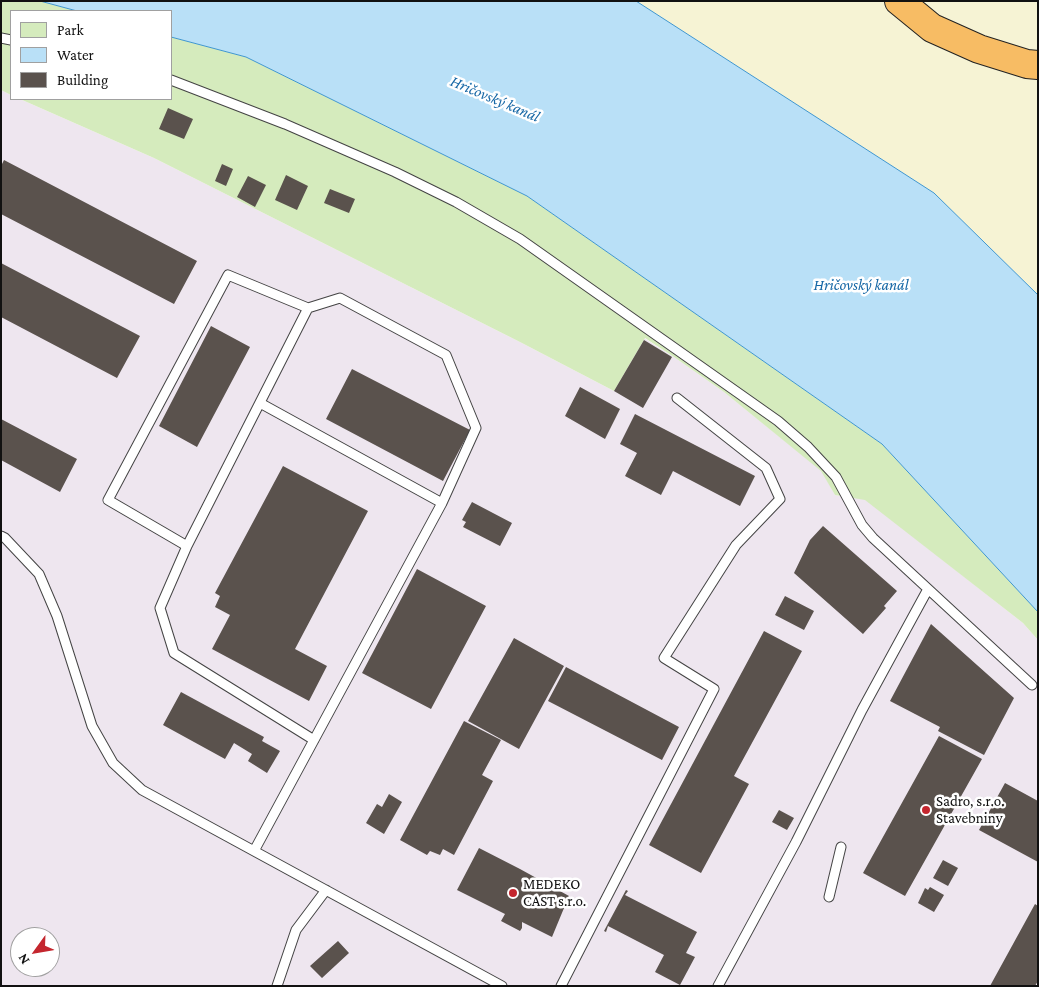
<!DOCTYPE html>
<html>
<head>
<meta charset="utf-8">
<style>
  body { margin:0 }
  #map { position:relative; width:1039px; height:987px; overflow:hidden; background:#fffdf5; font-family:"Crimson Pro",serif }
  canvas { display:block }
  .frame { position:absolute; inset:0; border:2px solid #111; pointer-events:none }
  .legend { position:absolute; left:10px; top:10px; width:162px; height:90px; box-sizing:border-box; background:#fff; border:1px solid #a0a0a0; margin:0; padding:6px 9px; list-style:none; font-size:15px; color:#111 }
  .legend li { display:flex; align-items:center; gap:10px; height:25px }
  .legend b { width:25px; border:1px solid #a0a0a0 }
  .north { position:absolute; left:10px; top:927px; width:50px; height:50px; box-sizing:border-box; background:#fff; border:1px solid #a0a0a0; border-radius:50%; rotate:238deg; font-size:14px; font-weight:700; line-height:20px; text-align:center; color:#111 }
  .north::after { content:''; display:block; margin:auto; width:18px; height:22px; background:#c4262e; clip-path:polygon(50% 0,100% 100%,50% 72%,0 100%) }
</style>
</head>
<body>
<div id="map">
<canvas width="1039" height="987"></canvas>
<div class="frame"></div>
<ul class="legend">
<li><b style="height:14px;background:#d5ebbd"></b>Park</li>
<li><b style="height:14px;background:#b9e0f7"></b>Water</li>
<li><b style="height:14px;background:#5a524d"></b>Building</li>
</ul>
<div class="north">N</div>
</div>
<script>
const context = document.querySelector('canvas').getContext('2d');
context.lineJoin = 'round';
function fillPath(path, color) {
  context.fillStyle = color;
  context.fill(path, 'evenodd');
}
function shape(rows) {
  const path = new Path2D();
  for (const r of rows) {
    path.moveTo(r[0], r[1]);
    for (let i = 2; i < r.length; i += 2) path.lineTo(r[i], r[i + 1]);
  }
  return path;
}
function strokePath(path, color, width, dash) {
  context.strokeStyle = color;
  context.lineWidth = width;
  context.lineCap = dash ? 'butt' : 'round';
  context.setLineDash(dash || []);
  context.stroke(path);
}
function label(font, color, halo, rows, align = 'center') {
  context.font = font + ' "Crimson Pro",serif';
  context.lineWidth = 5;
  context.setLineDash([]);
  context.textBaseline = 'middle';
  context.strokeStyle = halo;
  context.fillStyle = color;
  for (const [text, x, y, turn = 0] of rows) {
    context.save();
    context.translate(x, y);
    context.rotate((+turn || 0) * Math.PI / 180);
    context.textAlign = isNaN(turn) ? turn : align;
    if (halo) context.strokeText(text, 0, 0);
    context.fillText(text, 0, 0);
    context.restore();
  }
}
fillPath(shape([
  [1,90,11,95,11,99,20,99,154,158,520,342,614,391,644,338,674,357,724,392,822,471,835,495,865,499,1023,623,1038,640,1038,986,1,986],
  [20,937,50,937,50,967,20,967]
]), '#eee6ef');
fillPath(shape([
  [636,1,1038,1,1038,295,934,193]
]), '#f6f3d4');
fillPath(shape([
  [1,1,40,1,77,11,11,11,11,95,1,90],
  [171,37,246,57,527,196,882,444,1038,612,1038,640,1023,623,865,500,835,495,821,471,724,392,674,357,645,338,614,391,520,342,154,158,20,99,171,99]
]), '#d5ebbd');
const water = shape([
  [40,1,636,1,934,193,1038,295,1038,612,882,444,527,196,246,57,171,37,171,11,77,11,40,1]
]);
fillPath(water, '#b9e0f7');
strokePath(water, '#3f96cf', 1);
fillPath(shape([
  [168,108,193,119,184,139,159,129],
  [4,160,197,261,174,304,1,214,1,166],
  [222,164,233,169,226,186,215,181],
  [286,175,308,186,297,210,275,200],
  [248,176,266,185,255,207,237,197],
  [330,189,355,199,349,213,324,203],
  [1,263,140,336,117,378,1,317],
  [211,326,250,347,197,447,159,426],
  [644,340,672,357,643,408,614,391],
  [352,369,470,430,443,481,326,419],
  [580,387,620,409,605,439,565,416],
  [635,414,755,476,740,506,673,471,661,495,625,476,637,453,620,444],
  [1,419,77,459,60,492,1,460],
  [283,466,368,511,295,649,327,666,309,701,212,649,230,615,215,607,220,596,215,593],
  [472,502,512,523,500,546,463,527,466,522,462,520],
  [823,526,897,591,884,606,886,608,863,634,794,573,810,540],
  [417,569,486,606,431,709,362,673],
  [785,596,814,611,804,630,775,615],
  [931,624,1014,698,984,755,938,731,940,727,890,701],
  [764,631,802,651,734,776,749,784,701,873,649,845],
  [514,638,564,666,519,749,468,721],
  [566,667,679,727,662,760,548,701],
  [181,692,264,737,262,741,280,751,267,773,248,761,252,754,234,743,225,759,163,725],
  [464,721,501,740,482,775,493,781,454,855,443,849,440,855,430,851,427,855,400,840],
  [939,736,982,759,905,896,863,873],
  [1005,783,1038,801,1038,862,979,830],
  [389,794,402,802,384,834,366,823,377,804,382,807],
  [779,810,794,818,787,830,772,822],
  [479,848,520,869,569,896,552,937,522,922,522,928,520,931,501,921,505,914,457,890],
  [943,860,958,868,948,886,933,878],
  [930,887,944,895,934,912,918,903,925,888,928,890],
  [626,890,628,891,625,895,697,932,686,953,695,957,680,985,655,972,664,955,608,926,606,932,604,931],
  [1035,904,1038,906,1038,981,1035,986,990,986],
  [338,941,349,953,322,978,310,966]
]), '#5a524d');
const service = shape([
  [1,38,11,40],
  [171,80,285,124,395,172,456,202,520,239,778,421,808,447,836,477,862,525,873,538,1032,685],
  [260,403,442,503],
  [1,536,5,538,39,574,57,616,92,726,113,763,142,790,502,986],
  [187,546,160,608,174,653,314,740],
  [254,851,442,503,476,428,446,355,340,298,308,308,187,546,108,500,228,275,308,308],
  [829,897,841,847],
  [277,986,296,930,326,890],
  [561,986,714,689,664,658,736,545,780,499,766,468,677,398],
  [718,986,796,842,862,710,928,589]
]);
const trunk = shape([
  [899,1,932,28,979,49,1027,64,1038,65]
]);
strokePath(service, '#444', 11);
strokePath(trunk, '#222', 30);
strokePath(service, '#fff', 9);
strokePath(trunk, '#f7bc64', 28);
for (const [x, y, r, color] of [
  [926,810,5,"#c4262e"],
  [513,893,5,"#c4262e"]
]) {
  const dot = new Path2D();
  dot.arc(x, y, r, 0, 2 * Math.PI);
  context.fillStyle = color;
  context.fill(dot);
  strokePath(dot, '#fff', 2);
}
label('15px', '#111', '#fff', [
  ["Sadro, s.r.o.",936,801],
  ["Stavebniny",936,818],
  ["MEDEKO",523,884],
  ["CAST s.r.o.",523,901]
], 'left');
label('italic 16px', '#1768a6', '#fff', [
  ["Hričovský kanál",495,99,23],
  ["Hričovský kanál",861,285]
]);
</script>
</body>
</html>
